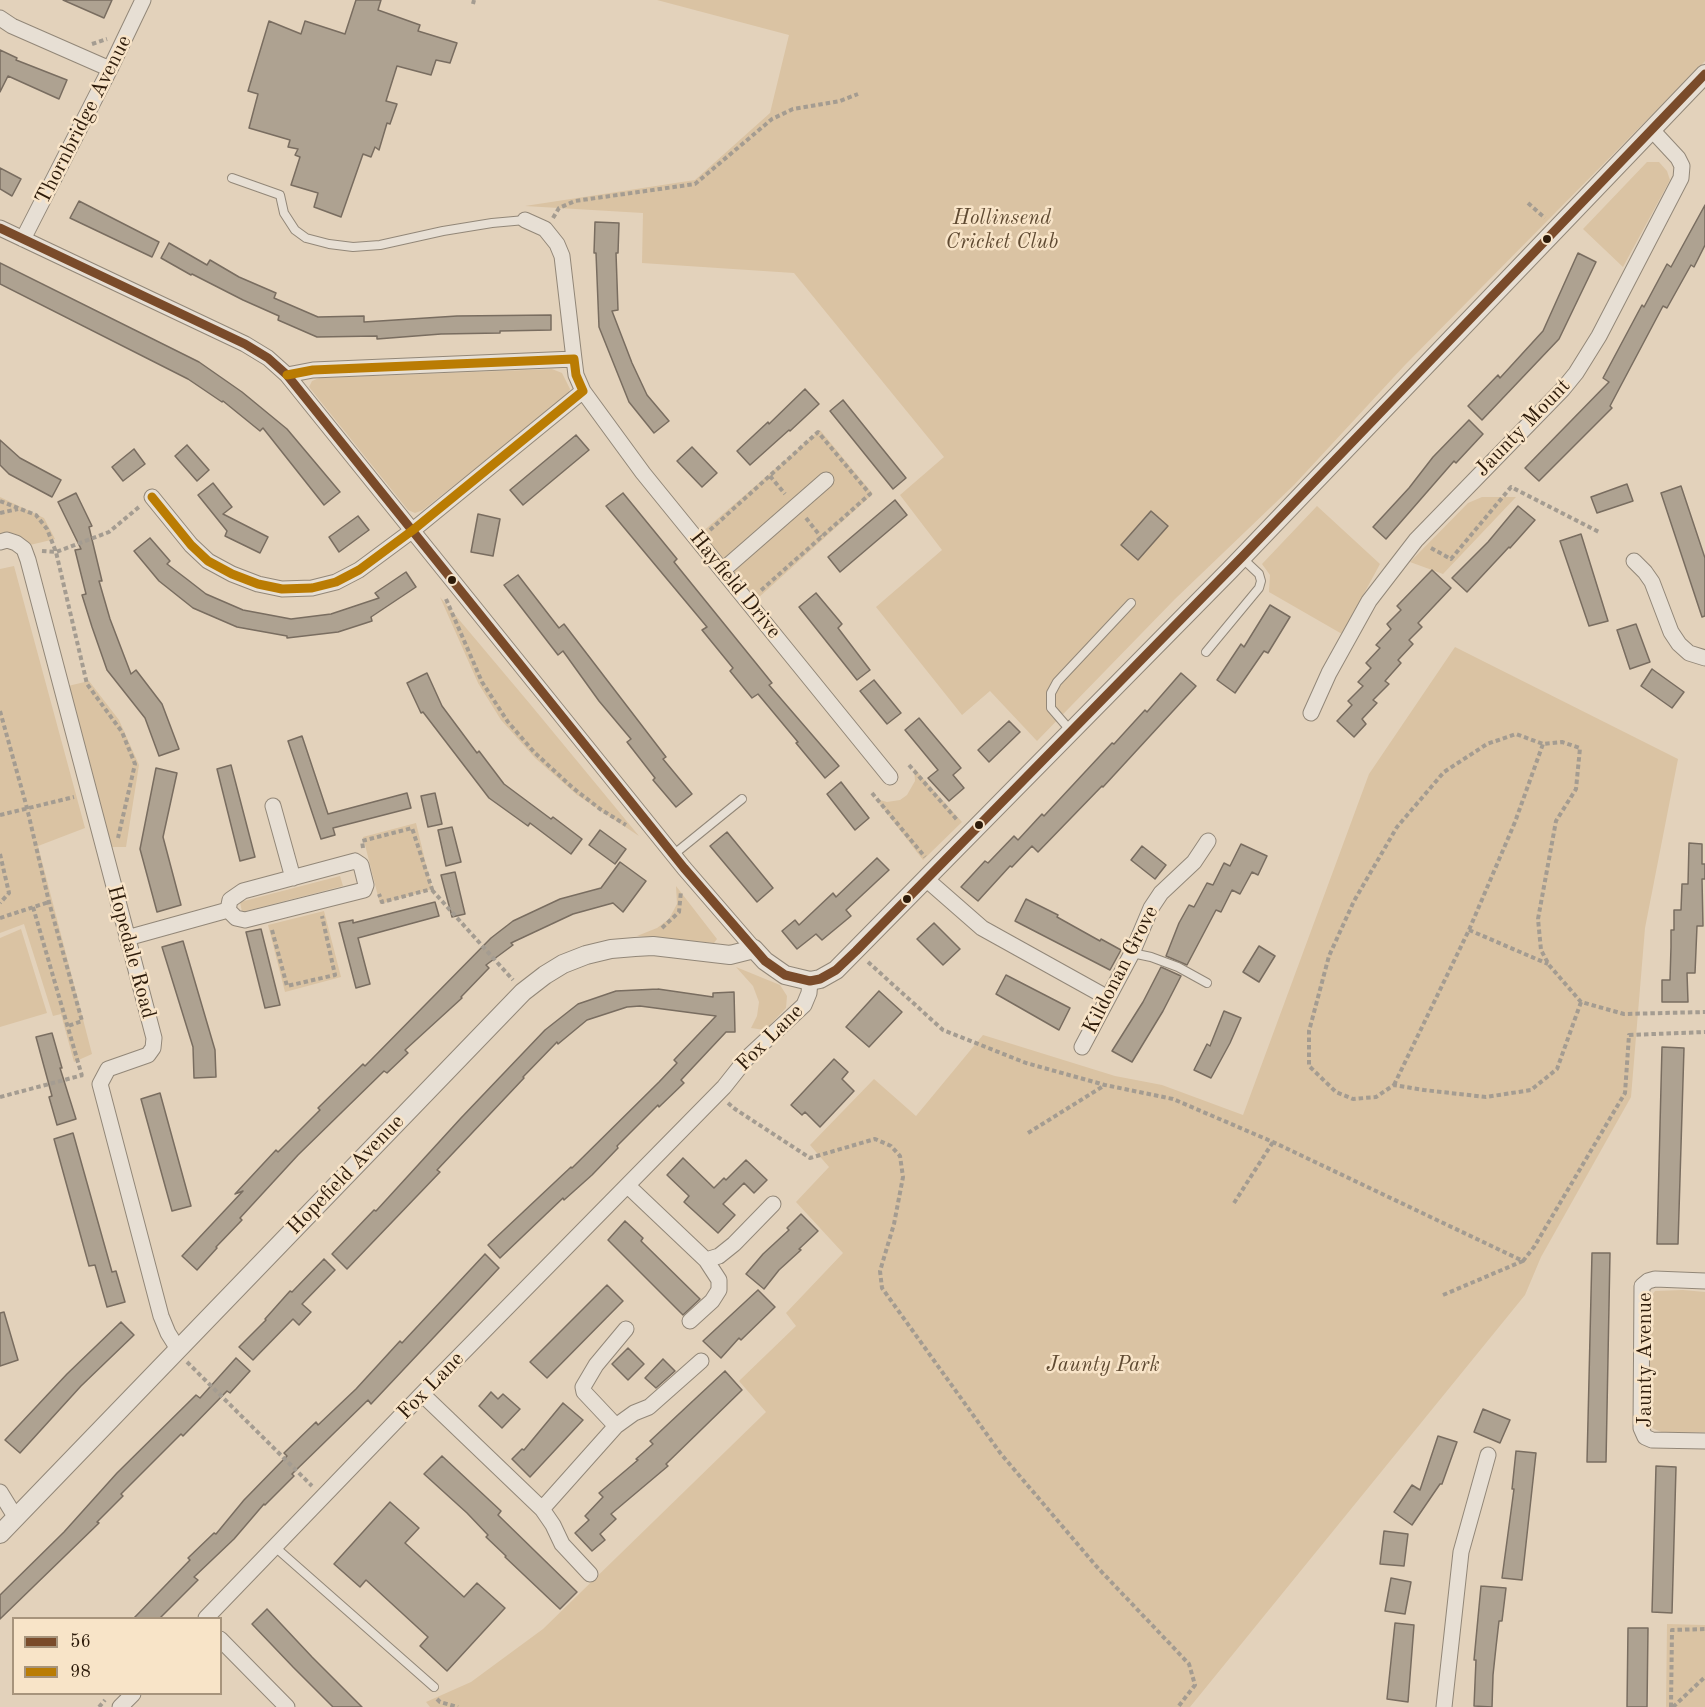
<!DOCTYPE html>
<html>
<head>
<meta charset="utf-8">
<style>
  body { margin:0 }
  #map { position:relative; width:1705px; height:1707px; overflow:hidden; background:#e3d2bb; font-family:"Old Standard TT",serif }
  canvas { display:block }
  .legend { position:absolute; left:12px; top:1617px; width:210px; height:78px; box-sizing:border-box; background:#f8e4c8; border:2px solid #a7947c; margin:0; padding:8px 10px; list-style:none; font-size:18px; color:#2d1b0a }
  .legend li { display:flex; align-items:center; gap:12px; height:30px }
  .legend b { width:30px; border:2px solid #a7947c }
</style>
</head>
<body>
<div id="map">
<canvas width="1705" height="1707"></canvas>
<ul class="legend">
<li><b style="height:8px;background:#7a4b2a"></b>56</li>
<li><b style="height:8px;background:#ba7c03"></b>98</li>
</ul>
</div>
<script>
const context = document.querySelector('canvas').getContext('2d');
context.lineJoin = 'round';
function fillPath(path, color) {
  context.fillStyle = color;
  context.fill(path, 'evenodd');
}
function shape(rows) {
  const path = new Path2D();
  for (const r of rows) {
    path.moveTo(r[0], r[1]);
    for (let i = 2; i < r.length; i += 2) path.lineTo(r[i], r[i + 1]);
  }
  return path;
}
function strokePath(path, color, width, dash) {
  context.strokeStyle = color;
  context.lineWidth = width;
  context.lineCap = dash ? 'butt' : 'round';
  context.setLineDash(dash || []);
  context.stroke(path);
}
function label(font, color, halo, rows, align = 'center') {
  context.font = font + ' "Old Standard TT",serif';
  context.lineWidth = 5;
  context.setLineDash([]);
  context.textBaseline = 'middle';
  context.strokeStyle = halo;
  context.fillStyle = color;
  for (const [text, x, y, turn = 0] of rows) {
    context.save();
    context.translate(x, y);
    context.rotate((+turn || 0) * Math.PI / 180);
    context.textAlign = isNaN(turn) ? turn : align;
    if (halo) context.strokeText(text, 0, 0);
    context.fillText(text, 0, 0);
    context.restore();
  }
}
fillPath(shape([
  [657,0,1705,0,1705,61,1405,365,1294,485,1175,599,1037,741,990,691,962,715,876,607,942,550,900,495,944,457,794,273,642,263,643,213,525,206,695,180,770,113,789,35],
  [1647,162,1659,162,1667,171,1670,180,1623,267,1583,229],
  [552,369,562,373,570,389,568,395,423,510,415,513,408,510,309,387,312,381,319,378],
  [820,430,873,494,757,599,701,533],
  [0,497,44,518,55,539,30,545,0,535],
  [1482,497,1516,497,1443,574,1410,562,1468,503],
  [1317,506,1380,564,1342,634,1269,592,1270,575,1262,564],
  [14,566,85,828,38,846,92,1054,74,1062,61,1014,53,1016,24,924,0,933,0,569],
  [440,597,530,704,639,836,577,795,535,758,501,720,478,683],
  [1455,647,1678,759,1645,928,1631,1097,1541,1257,1525,1295,1190,1707,430,1707,426,1702,471,1682,543,1629,766,1412,739,1381,796,1326,786,1313,843,1253,796,1202,829,1167,810,1145,874,1079,916,1116,983,1035,1115,1076,1162,1085,1243,1115,1369,774],
  [89,681,119,720,139,765,126,847,110,847,68,686],
  [914,768,962,822,923,860,876,799,887,802,900,800,907,795,915,781],
  [416,823,432,889,380,904,363,837],
  [340,876,343,886,242,912,240,902],
  [676,886,717,939,714,943,637,936,657,928,669,919,677,904],
  [324,911,341,977,285,992,268,925],
  [21,929,47,1013,0,1027,0,938],
  [736,967,780,985,787,996,786,1008,765,1030,751,1028,757,1016,759,1002,753,986],
  [1683,1290,1705,1292,1705,1432,1664,1433,1654,1429,1649,1424,1648,1302,1655,1291],
  [1667,1624,1705,1625,1705,1707,1666,1707]
]), '#dac3a3');
const building = shape([
  [63,0,112,0,104,18,63,0],
  [356,0,381,0,378,10,420,25,418,31,457,43,450,63,436,60,431,75,397,66,386,101,397,104,390,124,387,123,379,150,375,147,371,157,363,154,341,217,314,207,318,193,291,185,300,157,295,155,298,149,288,147,290,140,249,128,258,94,248,91,269,21,301,34,305,21,345,34,356,0],
  [0,50,17,58,16,60,67,80,59,99,8,76,0,92,0,50],
  [0,168,21,179,12,196,0,189,0,168],
  [79,201,159,242,152,257,70,218,79,201],
  [1705,205,1705,245,1694,267,1691,265,1667,308,1663,306,1610,406,1612,408,1539,481,1525,468,1609,382,1603,378,1642,305,1644,307,1667,264,1671,267,1705,205],
  [595,222,619,223,618,253,616,253,618,310,612,311,632,363,647,395,669,421,654,433,629,402,599,327,596,253,594,253,595,222],
  [169,243,207,265,210,260,239,277,276,293,274,298,318,317,364,316,364,322,457,316,551,315,551,330,500,331,500,333,441,334,377,339,377,336,317,337,278,320,279,316,243,300,192,274,191,275,161,258,169,243],
  [1578,253,1596,262,1559,339,1482,420,1468,406,1498,375,1500,378,1543,331,1578,253],
  [0,263,199,362,242,392,287,429,340,492,324,505,263,428,260,431,223,401,222,402,188,379,0,284,0,263],
  [805,389,819,404,790,431,789,430,750,465,737,451,768,422,769,424,805,389],
  [843,400,906,478,893,489,830,411,843,400],
  [1469,420,1483,434,1456,463,1454,461,1386,539,1373,527,1409,488,1433,457,1469,420],
  [576,435,589,450,523,505,510,490,576,435],
  [0,440,20,458,61,480,52,497,9,474,0,465,0,440],
  [187,445,209,470,197,481,175,456,187,445],
  [692,447,717,473,702,487,677,461,692,447],
  [134,449,145,464,123,481,112,467,134,449],
  [213,483,232,507,223,514,268,537,260,553,225,536,227,531,198,495,213,483],
  [1627,484,1633,501,1597,513,1591,497,1627,484],
  [1681,486,1705,558,1705,616,1702,617,1661,493,1681,486],
  [76,493,92,526,89,527,102,581,99,581,110,619,131,674,136,670,162,704,179,749,159,756,145,718,107,670,92,627,82,595,86,594,75,550,81,549,58,502,76,493],
  [623,493,677,559,674,562,772,683,769,685,839,766,825,778,796,743,798,742,758,694,752,698,730,671,733,668,702,630,707,627,606,506,623,493],
  [895,500,907,515,840,572,828,557,895,500],
  [1518,506,1535,520,1510,548,1509,547,1467,592,1452,578,1488,542,1518,506],
  [1151,511,1168,526,1138,560,1121,545,1151,511],
  [478,514,500,519,493,556,471,552,478,514],
  [358,516,369,530,339,552,329,537,358,516],
  [1581,534,1608,621,1589,626,1560,541,1581,534],
  [150,538,170,561,167,564,188,580,206,594,243,610,291,619,331,614,379,598,375,593,406,572,416,587,371,617,372,621,338,632,287,638,287,636,237,627,193,608,159,581,134,551,150,538],
  [1432,570,1451,588,1418,623,1422,627,1409,640,1413,644,1398,660,1401,663,1385,681,1389,684,1373,700,1377,703,1362,719,1366,724,1354,737,1337,721,1352,705,1348,701,1363,686,1358,682,1371,668,1366,663,1380,648,1376,645,1391,629,1387,624,1401,610,1397,606,1432,570],
  [518,575,559,628,564,624,666,757,663,759,692,794,676,807,653,780,655,778,627,742,631,739,599,701,563,651,558,655,504,585,518,575],
  [816,593,842,624,838,628,870,670,857,680,799,607,816,593],
  [1270,605,1290,617,1268,653,1264,651,1235,693,1217,680,1241,644,1244,647,1270,605],
  [1636,624,1650,662,1630,669,1617,630,1636,624],
  [1652,669,1684,692,1672,708,1641,686,1652,669],
  [427,673,442,706,477,753,479,751,504,784,551,819,553,817,582,839,571,854,530,823,528,826,489,798,423,712,421,713,407,683,427,673],
  [1181,673,1196,686,1103,787,1102,786,1038,852,1032,846,1012,867,1010,866,978,901,961,887,985,861,988,863,1014,836,1018,840,1042,814,1044,816,1112,743,1114,744,1145,710,1147,712,1181,673],
  [874,680,901,713,887,724,860,691,874,680],
  [919,718,961,768,953,775,964,788,949,801,928,778,938,770,905,730,919,718],
  [1009,721,1020,732,989,762,978,750,1009,721],
  [302,736,328,814,407,793,411,808,333,828,335,835,321,839,288,741,302,736],
  [231,765,255,857,240,861,217,769,231,765],
  [156,768,177,773,163,837,181,905,157,912,140,849,156,768],
  [841,782,869,818,855,830,827,794,841,782],
  [435,793,442,824,428,827,421,796,435,793],
  [452,827,461,862,446,866,438,830,452,827],
  [600,830,626,849,615,864,589,845,600,830],
  [727,832,773,888,757,902,710,846,727,832],
  [1689,843,1702,844,1702,864,1705,864,1705,879,1702,879,1703,926,1697,926,1695,973,1687,973,1688,1002,1662,1002,1662,980,1670,980,1671,947,1671,930,1674,930,1674,910,1681,910,1682,884,1688,884,1689,843],
  [1241,844,1267,856,1258,875,1252,872,1240,894,1232,890,1221,912,1216,910,1187,965,1166,956,1179,923,1189,905,1194,907,1207,883,1213,885,1224,863,1230,866,1241,844],
  [1142,846,1166,865,1155,879,1131,860,1142,846],
  [877,858,889,870,846,910,851,916,822,940,816,934,797,949,782,931,795,920,799,925,833,893,836,897,877,858],
  [620,862,646,881,623,912,613,903,573,914,511,943,513,945,486,965,489,968,461,997,462,998,405,1050,408,1053,387,1073,384,1071,298,1155,240,1218,242,1220,216,1247,217,1248,197,1270,182,1256,243,1191,235,1194,276,1150,278,1152,320,1110,318,1108,363,1064,365,1066,491,938,513,921,560,899,601,888,620,862],
  [455,872,465,914,452,917,441,875,455,872],
  [1026,899,1058,915,1057,917,1100,941,1101,939,1121,950,1110,970,1015,921,1026,899],
  [435,902,439,916,358,938,370,984,356,988,339,923,353,920,353,923,435,902],
  [934,923,960,949,943,965,917,939,934,923],
  [261,929,280,1005,265,1008,246,932,261,929],
  [183,941,215,1050,216,1077,194,1078,193,1047,162,947,183,941],
  [1259,946,1275,956,1259,982,1243,972,1259,946],
  [1161,967,1181,976,1163,1011,1132,1062,1112,1051,1143,1002,1161,967],
  [1006,975,1070,1008,1059,1030,996,994,1006,975],
  [658,989,713,997,713,993,734,992,735,1032,726,1032,681,1080,684,1083,659,1107,658,1105,617,1146,618,1148,592,1175,564,1200,563,1198,500,1258,488,1245,571,1167,572,1168,659,1082,677,1063,674,1060,716,1016,640,1006,627,1007,587,1020,558,1044,557,1042,523,1077,524,1078,437,1170,440,1172,347,1269,332,1254,374,1210,376,1211,461,1118,545,1030,578,1004,616,991,658,989],
  [879,991,902,1012,869,1047,846,1027,879,991],
  [1224,1011,1241,1018,1230,1043,1211,1078,1194,1070,1207,1044,1210,1046,1224,1011],
  [52,1033,62,1068,60,1068,76,1119,57,1125,49,1097,52,1096,36,1037,52,1033],
  [1662,1047,1684,1048,1678,1244,1657,1244,1662,1047],
  [834,1059,848,1072,842,1079,854,1091,820,1127,805,1112,802,1115,791,1105,834,1059],
  [160,1093,191,1206,172,1211,141,1099,160,1093],
  [73,1133,112,1272,116,1271,125,1302,107,1307,95,1265,89,1266,54,1139,73,1133],
  [683,1158,714,1188,724,1178,726,1180,746,1160,767,1180,754,1193,744,1183,723,1204,735,1215,718,1233,684,1202,689,1196,667,1175,683,1158],
  [801,1214,818,1231,799,1249,801,1250,779,1270,764,1289,746,1274,763,1254,789,1230,787,1228,801,1214],
  [625,1221,643,1238,641,1241,700,1299,683,1315,608,1240,625,1221],
  [1592,1253,1610,1253,1606,1462,1587,1462,1592,1253],
  [485,1254,499,1268,371,1404,368,1400,292,1474,294,1476,265,1505,264,1504,234,1539,194,1577,198,1580,160,1618,134,1618,190,1560,188,1558,214,1533,216,1534,244,1500,287,1456,284,1453,316,1422,318,1425,356,1389,400,1341,402,1343,485,1254],
  [324,1259,335,1270,302,1304,311,1312,299,1325,293,1319,253,1360,239,1347,266,1320,265,1319,290,1291,292,1292,324,1259],
  [607,1285,623,1301,547,1378,530,1362,607,1285],
  [758,1290,775,1307,741,1340,739,1338,721,1358,703,1341,758,1290],
  [4,1312,18,1360,0,1366,0,1313,4,1312],
  [121,1322,134,1335,81,1386,20,1453,5,1440,67,1374,121,1322],
  [628,1348,644,1364,628,1380,612,1364,628,1348],
  [236,1358,250,1371,230,1393,227,1391,183,1436,181,1434,121,1494,123,1496,97,1522,99,1523,0,1619,0,1595,64,1532,117,1473,196,1395,200,1398,236,1358],
  [663,1359,675,1371,656,1388,645,1378,663,1359],
  [725,1371,742,1390,666,1464,668,1466,611,1514,616,1519,600,1534,605,1540,592,1551,575,1533,589,1520,585,1516,603,1497,599,1493,638,1460,636,1459,653,1444,650,1441,725,1371],
  [491,1392,498,1399,503,1394,520,1409,502,1428,479,1406,491,1392],
  [563,1403,583,1420,530,1477,512,1459,522,1449,524,1450,563,1403],
  [1483,1409,1510,1420,1500,1443,1474,1432,1483,1409],
  [1438,1436,1457,1442,1442,1484,1440,1484,1412,1525,1394,1512,1412,1485,1420,1490,1438,1436],
  [1516,1451,1536,1453,1522,1580,1502,1578,1514,1489,1512,1489,1516,1451],
  [442,1456,501,1511,498,1515,577,1592,560,1609,505,1557,506,1556,486,1537,488,1535,467,1513,424,1474,442,1456],
  [1656,1466,1676,1467,1672,1613,1652,1612,1656,1466],
  [390,1502,419,1528,405,1543,464,1597,477,1583,505,1608,447,1671,420,1646,428,1637,366,1580,360,1587,334,1564,390,1502],
  [1384,1531,1408,1534,1404,1566,1380,1564,1384,1531],
  [1391,1578,1411,1582,1405,1614,1385,1611,1391,1578],
  [1481,1586,1506,1588,1502,1621,1499,1621,1496,1647,1493,1675,1492,1707,1474,1706,1476,1660,1474,1660,1481,1586],
  [267,1609,312,1657,362,1707,333,1707,293,1667,252,1624,267,1609],
  [1395,1623,1414,1625,1408,1702,1387,1699,1395,1623],
  [1628,1628,1648,1628,1647,1707,1627,1707,1628,1628]
]);
fillPath(building, '#aea291');
strokePath(building, '#796d60', 1.5);
const service = shape([
  [232,178,280,195,284,213,295,230,306,238,329,244,353,247,380,245,443,231,492,223,525,220],
  [1206,652,1259,588,1261,581,1259,574,1242,558],
  [1070,730,1051,708,1051,693,1057,682,1131,603],
  [673,855,742,799],
  [1132,953,1151,957,1178,967,1207,983],
  [275,1547,434,1687]
]);
const minor = shape([
  [0,18,12,26,110,69],
  [525,220,545,229,557,244,562,256,574,359],
  [0,228,245,344,268,358,287,375,684,868,754,949],
  [23,239,110,69,143,0],
  [583,391,643,473,890,777],
  [152,497,191,545,208,561,232,574,258,584,282,589,312,588,336,582,359,570,413,530,583,391,576,375,574,359,313,370,287,375],
  [0,542,7,540,16,543,24,549,28,560,154,1038,153,1048,148,1055,108,1069,100,1084,161,1316,168,1333,178,1349],
  [1634,561,1645,572,1652,582,1671,632,1679,644,1689,653,1705,658],
  [723,570,826,480],
  [1311,713,1329,673,1369,601,1416,540,1563,389,1576,373,1599,336,1681,178,1682,166,1678,158,1652,130],
  [273,806,293,878],
  [355,861,361,865,366,885,364,890,245,920,236,918,228,910,230,900,243,891,355,861],
  [926,879,982,928,1108,998],
  [127,938,228,910],
  [1082,1047,1132,953,1151,908,1161,893,1194,862,1208,841],
  [628,1186,706,1260,719,1280,719,1290,712,1301,690,1321],
  [706,1260,719,1256,734,1244,773,1204],
  [1705,1281,1655,1279,1648,1281,1642,1286,1641,1428,1645,1437,1652,1440,1705,1441],
  [422,1394,542,1509,553,1525,562,1544,590,1574],
  [616,1426,584,1392,583,1387,596,1365,626,1329],
  [0,1492,16,1518],
  [542,1509,616,1426,634,1413,649,1407,701,1361],
  [206,1618,422,1394,724,1087,747,1058,804,1005,809,993,810,981],
  [220,1639,287,1707],
  [120,1707,133,1694],
  [1444,1707,1461,1552,1488,1455]
]);
const tertiary = shape([
  [0,1534,523,992,545,975,563,964,586,955,611,949,635,947,653,946,730,955,754,949,765,961,785,975,810,981,820,979,836,970,1229,571,1705,74]
]);
strokePath(service, '#928778', 10);
strokePath(minor, '#928778', 17);
strokePath(tertiary, '#928778', 20);
strokePath(shape([
  [473,4,474,0],
  [92,44,107,39],
  [1528,203,1545,218],
  [553,218,559,208,575,201,695,184,772,119,793,109,840,101,858,94],
  [770,476,785,494],
  [0,501,36,515,47,529,56,552,87,684,122,732,135,764,118,838],
  [0,513,18,509],
  [806,518,821,537],
  [710,530,818,432,870,494,759,592],
  [1431,548,1451,559,1511,487,1599,532],
  [42,551,56,552,109,532,139,507],
  [446,599,482,682,508,722,534,752,573,788,600,809,626,825],
  [0,711,27,808,49,902,82,1021,68,1026],
  [909,765,958,821],
  [872,793,925,857],
  [0,815,74,797],
  [363,848,362,841,412,828,432,889,382,902,379,894],
  [0,854,9,893,0,903],
  [432,890,513,980],
  [33,907,82,1076],
  [0,918,49,902],
  [662,928,679,912,681,891],
  [272,930,287,986,335,975,322,916],
  [1469,930,1548,964],
  [868,962,943,1030,1026,1063,1105,1085,1173,1099,1273,1142,1523,1261,1534,1247,1625,1093,1629,1035,1705,1032],
  [1581,1002,1557,1069,1531,1090,1486,1097,1424,1090,1394,1085,1376,1097,1353,1099,1336,1092,1309,1066,1309,1031,1329,956,1354,901,1397,827,1444,772,1487,744,1516,734,1543,744,1562,742,1580,748,1576,789,1556,821,1538,919,1541,950,1549,965,1581,1002,1624,1014,1705,1012],
  [1394,1085,1469,930,1515,822,1543,744],
  [0,1097,83,1075],
  [728,1103,735,1109,810,1158,875,1139,891,1146,900,1156,903,1177,894,1224,880,1271,882,1288,1001,1454,1097,1567,1189,1664,1195,1685,1178,1707],
  [1028,1133,1105,1085],
  [1234,1203,1273,1142],
  [1443,1295,1523,1261],
  [187,1362,312,1486],
  [437,1699,440,1702,458,1707],
  [99,1707,105,1700],
  [1671,1707,1672,1630,1705,1629],
  [1673,1707,1705,1677]
]), '#a49c91', 4, [4.5, 3]);
strokePath(service, '#e7dfd4', 8);
strokePath(minor, '#e7dfd4', 15);
strokePath(tertiary, '#e7dfd4', 18);
strokePath(shape([
  [0,228,245,344,268,358,287,375,684,868,765,961,785,975,810,981,820,979,836,970,856,951,1242,557,1705,74]
]), '#7a4b2a', 9);
strokePath(shape([
  [152,497,191,545,208,561,232,574,258,584,282,589,312,588,336,582,359,570,413,530,583,391,576,375,574,359,313,370,287,375]
]), '#ba7c03', 9);
for (const [x, y, r, color] of [
  [1547,239,5,"#2d1b0a"],
  [452,580,5,"#2d1b0a"],
  [979,825,5,"#2d1b0a"],
  [907,899,5,"#2d1b0a"]
]) {
  const dot = new Path2D();
  dot.arc(x, y, r, 0, 2 * Math.PI);
  context.fillStyle = color;
  context.fill(dot);
  strokePath(dot, '#f8e4c8', 2);
}
label('21px', '#2d1b0a', '#f8e4c8', [
  ["Thornbridge Avenue",84,120,-63],
  ["Jaunty Mount",1523,428,-46],
  ["Hayfield Drive",735,585,51],
  ["Hopedale Road",131,952,75],
  ["Kildonan Grove",1121,970,-63],
  ["Fox Lane",770,1038,-45],
  ["Hopefield Avenue",346,1175,-46],
  ["Jaunty Avenue",1645,1360,-90],
  ["Fox Lane",431,1386,-46]
]);
label('italic 21px', '#5f4a32', '#f8e4c8', [
  ["Hollinsend",1002,218],
  ["Cricket Club",1002,242],
  ["Jaunty Park",1103,1365]
]);
</script>
</body>
</html>
